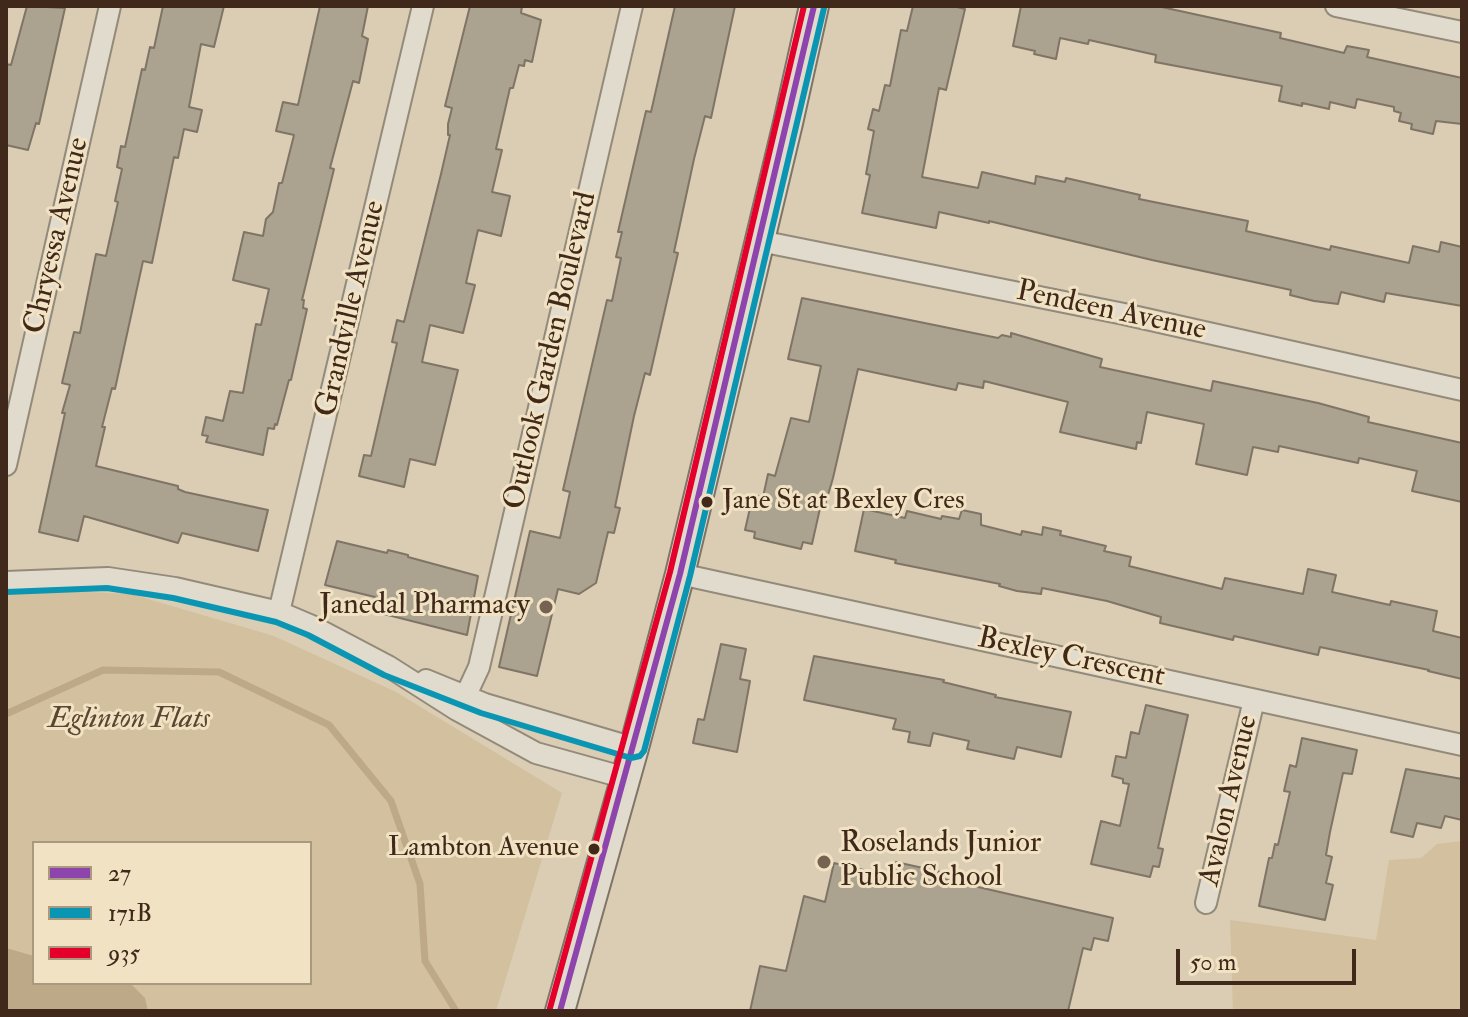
<!DOCTYPE html>
<html>
<head>
<meta charset="utf-8">
<style>
  body { margin:0 }
  #map { position:relative; width:1468px; height:1017px; overflow:hidden; background:#dacdb3; font-family:"IM FELL Double Pica",serif }
  canvas { display:block }
  .frame { position:absolute; inset:0; border:8px solid #40291a; pointer-events:none }
  .legend { position:absolute; left:32px; top:841px; width:280px; height:144px; box-sizing:border-box; background:#f1e2c3; border:2px solid #aa987f; margin:0; padding:10px 14px; list-style:none; font-size:24px; color:#40291a }
  .legend li { display:flex; align-items:center; gap:16px; height:40px }
  .legend b { width:40px; border:2px solid #aa987f }
  .scale { position:absolute; left:1176px; top:949px; width:180px; height:36px; box-sizing:border-box; border:4px solid #40291a; border-top:0; padding-left:10px; font-size:24px; line-height:28px; white-space:nowrap; color:#40291a; -webkit-text-stroke:6px #f1e2c3; paint-order:stroke }
</style>
</head>
<body>
<div id="map">
<canvas width="1468" height="1017"></canvas>
<div class="frame"></div>
<ul class="legend">
<li><b style="height:10px;background:#8e44ad"></b>27</li>
<li><b style="height:10px;background:#0a96b3"></b>171B</li>
<li><b style="height:10px;background:#e4002b"></b>935</li>
</ul>
<div class="scale">50 m</div>
</div>
<script>
const context = document.querySelector('canvas').getContext('2d');
context.lineJoin = 'round';
function fillPath(path, color) {
  context.fillStyle = color;
  context.fill(path, 'evenodd');
}
function shape(rows) {
  const path = new Path2D();
  for (const r of rows) {
    path.moveTo(r[0], r[1]);
    for (let i = 2; i < r.length; i += 2) path.lineTo(r[i], r[i + 1]);
  }
  return path;
}
function strokePath(path, color, width, dash) {
  context.strokeStyle = color;
  context.lineWidth = width;
  context.lineCap = dash ? 'butt' : 'round';
  context.setLineDash(dash || []);
  context.stroke(path);
}
function label(font, color, halo, rows, align = 'center') {
  context.font = font + ' "IM FELL Double Pica",serif';
  context.lineWidth = 6;
  context.setLineDash([]);
  context.textBaseline = 'middle';
  context.strokeStyle = halo;
  context.fillStyle = color;
  for (const [text, x, y, turn = 0] of rows) {
    context.save();
    context.translate(x, y);
    context.rotate((+turn || 0) * Math.PI / 180);
    context.textAlign = isNaN(turn) ? turn : align;
    if (halo) context.strokeText(text, 0, 0);
    context.fillText(text, 0, 0);
    context.restore();
  }
}
fillPath(shape([
  [25,589,131,594,274,636,396,692,562,793,496,1011,6,1011,6,594],
  [34,843,310,843,310,983,34,983],
  [1462,841,1462,1011,1233,1011,1230,920,1376,940,1389,860,1421,858,1437,844]
]), '#d3c09e');
fillPath(shape([
  [6,948,34,956,34,983,130,983,145,998,148,1011,6,1011]
]), '#bda987');
strokePath(shape([
  [6,714,103,670,219,672,329,725,391,801,420,884,425,961,456,1011]
]), '#bda987', 7);
const building = shape([
  [27,6,65,8,39,124,36,123,28,150,6,145,6,64,11,65,27,6],
  [163,6,224,6,214,47,201,44,189,107,202,110,197,132,184,129,178,158,174,157,152,263,143,261,115,389,112,388,102,427,105,427,96,466,178,486,178,489,185,492,268,510,258,551,182,533,178,543,84,516,78,541,39,532,65,413,62,413,70,385,62,383,74,332,80,333,96,254,106,256,118,202,115,201,122,169,117,167,121,146,125,147,142,69,145,70,150,47,154,48,163,6],
  [320,6,368,6,362,36,368,39,359,83,353,81,330,168,334,169,302,300,304,300,303,308,307,309,291,380,289,380,277,425,275,424,274,429,268,428,263,455,206,442,208,436,202,435,206,417,223,421,230,391,243,393,256,324,261,325,269,289,233,280,244,232,263,236,266,219,273,212,279,183,282,183,294,135,276,131,283,102,298,105,320,6],
  [470,6,522,6,521,13,541,20,532,62,525,60,524,66,519,65,513,88,510,88,496,149,502,150,492,192,510,196,501,236,478,230,466,283,475,285,463,333,430,325,422,362,458,370,435,465,410,459,404,487,359,476,364,455,371,456,397,343,392,342,397,320,404,322,441,174,450,135,448,135,448,124,452,108,445,106,470,6],
  [675,6,735,6,711,118,705,116,694,159,674,252,678,253,650,375,645,373,634,416,615,507,620,508,614,533,608,532,596,583,579,594,558,589,537,676,499,667,530,531,560,538,570,492,563,490,607,300,612,301,621,258,616,257,622,232,618,232,646,111,651,112,675,6],
  [913,6,953,6,965,9,946,90,939,88,922,177,978,188,982,172,1035,184,1036,176,1065,182,1066,178,1140,195,1139,199,1248,221,1246,231,1330,250,1331,246,1409,263,1413,246,1439,252,1441,242,1462,247,1462,306,1386,293,1384,302,1341,292,1338,304,1314,301,1290,295,1291,290,1152,260,989,221,989,223,939,212,936,228,862,213,870,175,866,174,874,131,868,129,873,109,879,111,885,85,890,86,901,30,907,31,913,6],
  [1021,6,1157,6,1281,33,1280,38,1344,53,1347,46,1369,50,1367,57,1462,78,1462,124,1436,121,1433,134,1411,129,1412,124,1399,121,1401,113,1394,111,1394,107,1357,99,1355,108,1330,102,1329,109,1302,103,1302,106,1279,101,1282,86,1155,62,1156,55,1089,40,1088,44,1060,38,1056,59,1034,54,1035,51,1013,46,1021,6],
  [802,298,998,338,1002,335,1011,337,1011,333,1102,359,1100,367,1211,391,1213,381,1318,403,1369,417,1368,422,1462,443,1462,502,1412,491,1417,471,1359,458,1358,463,1279,446,1278,452,1253,447,1247,475,1196,464,1204,424,1147,412,1141,443,1137,442,1136,449,1060,432,1068,402,984,381,983,388,958,383,956,390,858,369,833,478,825,505,821,504,812,544,803,542,801,549,754,538,755,532,745,530,753,495,763,497,768,474,775,476,791,418,809,422,821,366,788,359,802,298],
  [864,509,905,518,907,511,941,519,942,516,959,519,962,510,981,514,981,525,1021,535,1022,531,1042,535,1043,527,1061,531,1060,535,1106,546,1104,551,1131,557,1129,566,1222,589,1225,578,1303,594,1308,569,1336,575,1332,592,1390,605,1391,601,1437,611,1433,631,1462,638,1462,679,1428,671,1429,670,1320,647,1318,655,1234,636,1233,640,1160,623,1161,617,1107,601,1042,588,1041,594,1017,591,999,586,1000,584,895,563,896,560,855,551,864,509],
  [337,541,387,553,388,550,408,555,408,557,478,576,467,635,372,611,375,597,325,585,337,541],
  [721,644,746,649,740,679,750,681,737,752,693,743,698,719,704,720,721,644],
  [814,656,944,680,943,682,996,695,995,697,1071,712,1061,757,1017,747,1014,759,967,749,969,741,933,733,930,746,908,742,910,732,893,729,896,719,804,700,814,656],
  [1146,705,1188,715,1158,848,1163,849,1159,867,1153,866,1150,877,1091,864,1101,821,1120,826,1129,784,1123,783,1123,779,1112,776,1116,756,1126,758,1131,732,1139,734,1146,705],
  [1302,738,1357,750,1352,774,1343,773,1330,832,1326,855,1332,857,1326,883,1333,885,1325,920,1259,906,1269,858,1272,858,1275,844,1278,845,1290,792,1284,791,1290,765,1296,767,1302,738],
  [1406,769,1462,779,1462,820,1445,816,1441,828,1417,823,1413,837,1391,832,1406,769],
  [896,862,941,872,939,878,1113,918,1108,941,1094,938,1091,950,1083,948,1068,1011,750,1011,760,966,786,971,804,896,825,902,834,863,893,877,896,862]
]);
fillPath(building, '#aca290');
strokePath(building, '#7f7465', 2);
const minor = shape([
  [1336,6,1462,32],
  [760,241,1124,314,1462,390],
  [6,465,110,6],
  [680,574,1462,745],
  [6,582,108,578,175,588,279,612,312,626,388,666,457,710,536,753,626,778],
  [279,612,423,6],
  [426,680,485,704,634,748],
  [466,695,479,667,632,6],
  [1206,903,1254,700]
]);
const secondary = shape([
  [560,1011,634,748,680,574,788,123,814,6]
]);
strokePath(minor, '#948a7a', 24);
strokePath(secondary, '#7f7465', 32);
strokePath(minor, '#e1dbcd', 20);
strokePath(secondary, '#e1dbcd', 28);
strokePath(shape([
  [560,1011,680,574,814,6]
]), '#8e44ad', 6);
strokePath(shape([
  [6,592,107,588,173,598,276,622,308,635,384,675,481,713,631,758,640,756,644,751,690,576,824,8]
]), '#0a96b3', 6);
strokePath(shape([
  [550,1008,670,572,804,6]
]), '#e4002b', 6);
for (const [x, y, r, color] of [
  [707,502,7,"#40291a"],
  [546,607,8,"#766250"],
  [594,849,7,"#40291a"],
  [824,862,8,"#766250"]
]) {
  const dot = new Path2D();
  dot.arc(x, y, r, 0, 2 * Math.PI);
  context.fillStyle = color;
  context.fill(dot);
  strokePath(dot, '#f1e2c3', 3);
}
label('28px', '#40291a', '#f1e2c3', [
  ["Jane St at Bexley Cres",722,502],
  ["Lambton Avenue",579,849,"right"]
], 'left');
label('30px', '#40291a', '#f1e2c3', [
  ["Chryessa Avenue",58,236,-77],
  ["Grandville Avenue",352,309,-77],
  ["Pendeen Avenue",1111,312,12],
  ["Outlook Garden Boulevard",552,351,-77],
  ["Bexley Crescent",1071,659,12],
  ["Avalon Avenue",1230,801,-77]
]);
label('30px', '#40291a', '#f1e2c3', [
  ["Janedal Pharmacy",530,607],
  ["Roselands Junior",840,845,"left"],
  ["Public School",840,879,"left"]
], 'right');
label('italic 30px', '#5c4531', '#f1e2c3', [
  ["Eglinton Flats",129,721]
]);
</script>
</body>
</html>
